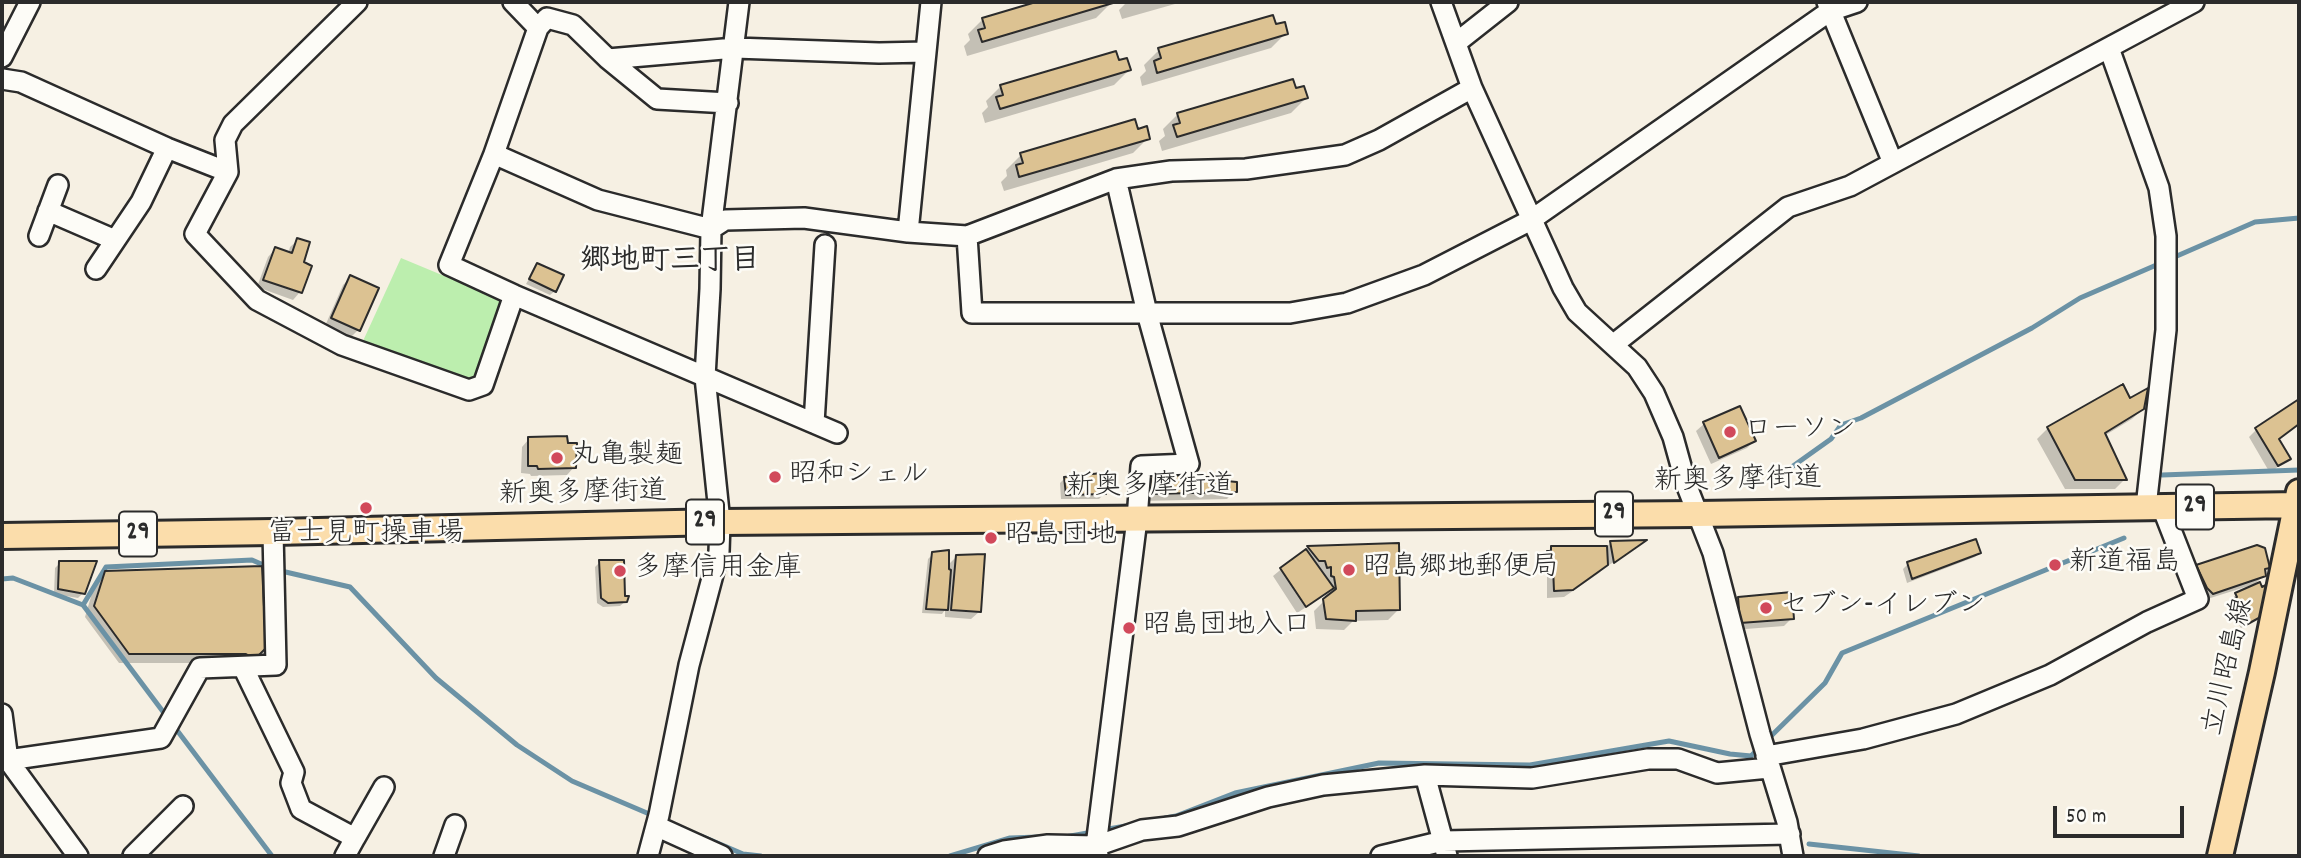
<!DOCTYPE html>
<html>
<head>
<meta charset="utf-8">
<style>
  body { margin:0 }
  #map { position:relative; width:2301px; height:858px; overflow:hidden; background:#f6f0e3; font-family:Dekko,sans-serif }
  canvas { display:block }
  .frame { position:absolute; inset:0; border:4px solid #2b2b2b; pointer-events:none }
  .scale { position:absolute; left:2053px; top:806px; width:131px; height:32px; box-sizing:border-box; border:4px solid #2b2b2b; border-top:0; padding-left:9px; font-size:21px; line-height:24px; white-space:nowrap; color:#2b2b2b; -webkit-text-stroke:5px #fdfcf7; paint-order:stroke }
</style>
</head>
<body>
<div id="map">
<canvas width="2301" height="858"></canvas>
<div class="frame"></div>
<div class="scale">50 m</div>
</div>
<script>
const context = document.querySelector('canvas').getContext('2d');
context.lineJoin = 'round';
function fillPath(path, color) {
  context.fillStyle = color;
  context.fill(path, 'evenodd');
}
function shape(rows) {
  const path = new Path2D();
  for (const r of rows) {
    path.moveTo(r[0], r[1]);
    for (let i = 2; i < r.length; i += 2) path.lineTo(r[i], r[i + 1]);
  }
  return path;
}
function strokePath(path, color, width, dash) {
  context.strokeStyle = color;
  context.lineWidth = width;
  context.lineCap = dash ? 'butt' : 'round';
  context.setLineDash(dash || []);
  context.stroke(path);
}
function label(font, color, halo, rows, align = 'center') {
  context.font = font + ' Dekko,"Klee One",sans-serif';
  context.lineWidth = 5;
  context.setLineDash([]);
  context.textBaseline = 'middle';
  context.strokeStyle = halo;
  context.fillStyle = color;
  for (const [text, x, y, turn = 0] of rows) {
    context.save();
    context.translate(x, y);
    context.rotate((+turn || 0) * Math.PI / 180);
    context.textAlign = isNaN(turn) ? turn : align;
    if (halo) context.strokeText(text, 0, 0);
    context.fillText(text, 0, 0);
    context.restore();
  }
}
fillPath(shape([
  [401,258,502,300,476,379,466,382,363,341]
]), '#bceeae');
fillPath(shape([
  [1043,2,1111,3,1096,18,967,56,964,46,970,40,968,34,983,19],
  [1124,2,1182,2,1122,19,1119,10,1125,4],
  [1275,26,1286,33,1271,48,1142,86,1140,77,1146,71,1144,65,1159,50],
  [1118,63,1129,70,1114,85,985,123,982,113,988,107,986,101,1001,86],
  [1295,90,1306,98,1291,113,1162,151,1159,141,1165,136,1163,129,1178,114],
  [1137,131,1148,138,1133,153,1004,191,1001,182,1007,176,1006,170,1021,155],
  [298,240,302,262,300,292,293,300,257,287,268,257,275,249,288,254,290,247],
  [537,265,555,291,550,295,526,284],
  [351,277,358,330,351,337,325,326,343,285],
  [2123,387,2129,401,2143,409,2132,419,2104,436,2125,479,2115,489,2065,489,2037,439,2048,428],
  [2299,401,2299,424,2278,440,2289,458,2270,473,2249,437,2256,430],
  [1704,424,1754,441,1747,448,1711,464,1696,431],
  [529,439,574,467,567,475,531,476,530,474,521,473,522,447],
  [1065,478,1104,494,1099,499,1061,499,1060,483],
  [1214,481,1235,491,1227,499,1142,501,1140,482],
  [1611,542,1640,545,1609,565,1609,563,1599,573,1564,597,1547,598,1547,574,1544,574,1544,570,1541,570,1540,560,1551,548,1606,548],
  [1397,545,1398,610,1388,620,1353,621,1344,630,1316,629,1314,611,1326,599,1325,595,1297,613,1273,576,1308,547],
  [2257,547,2268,567,2263,572,2264,575,2255,584,2204,600,2189,574,2197,567],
  [1979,553,1975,557,1907,583,1903,569,1908,564],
  [933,554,947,566,956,557,979,612,971,619,945,617,945,610,942,614,922,613,928,559],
  [600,562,626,601,620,606,603,607,597,603,595,567],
  [60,563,83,593,78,598,54,594,55,568],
  [106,572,264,648,243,668,235,663,119,663,85,617,95,583],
  [2236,594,2267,601,2261,607,2264,613,2241,628,2235,618,2233,619,2227,607],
  [1739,598,1792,618,1784,626,1733,630,1731,606]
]), '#0003');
strokePath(shape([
  [2170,259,2255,222,2299,218],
  [2162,475,2299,470],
  [1779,476,1831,439,1841,425,1861,418,2032,328,2080,298,2161,263],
  [277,570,350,587,436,678,517,745,572,781,654,816],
  [2,579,13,578,83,605,106,567,252,560,268,567],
  [83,605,167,717],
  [173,725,272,856],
  [1767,740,1825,683,1842,653,2124,538],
  [1165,818,1176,816,1235,793,1379,763,1530,765,1669,741,1730,754,1751,756,1760,747],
  [1103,830,1131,825],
  [701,836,743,854,761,856],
  [1065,837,1093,832],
  [1809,844,1919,856],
  [950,856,1010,838,1038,837]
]), '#6b92a5', 5);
const building = shape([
  [1036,2,1112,2,1113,3,982,42,978,30,985,28,982,18,1036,2],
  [1273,15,1276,24,1285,22,1288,34,1157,73,1154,61,1161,58,1158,48,1273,15],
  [1116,51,1119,60,1127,58,1131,70,1000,109,996,97,1003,95,1000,85,1116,51],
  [1293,79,1296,88,1304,86,1308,98,1177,137,1173,125,1180,123,1177,113,1293,79],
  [1135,119,1138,129,1147,126,1150,139,1019,177,1016,165,1023,163,1020,153,1135,119],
  [297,238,310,242,304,262,312,266,302,293,263,280,275,247,292,253,297,238],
  [537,263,564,275,556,292,529,279,537,263],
  [350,275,379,288,360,331,331,318,350,275],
  [2123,384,2130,398,2148,388,2144,409,2105,433,2127,480,2075,480,2047,427,2123,384],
  [2299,399,2299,424,2279,439,2291,459,2278,466,2255,428,2299,399],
  [1740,406,1756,441,1719,458,1703,422,1740,406],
  [567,436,568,443,577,443,576,468,538,469,537,466,528,466,528,437,567,436],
  [1194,471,1196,477,1214,477,1215,480,1237,482,1237,492,1149,494,1147,473,1194,471],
  [1102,473,1105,476,1106,494,1066,495,1064,477,1102,473],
  [1976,539,1981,553,1912,579,1907,562,1976,539],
  [1647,540,1614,563,1610,541,1647,540],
  [1399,543,1400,610,1356,611,1356,621,1326,619,1323,599,1336,589,1334,577,1331,576,1331,567,1327,568,1325,561,1319,561,1307,546,1399,543],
  [2257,545,2265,548,2270,568,2265,569,2266,576,2213,594,2207,588,2196,565,2257,545],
  [1551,546,1607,546,1608,565,1573,590,1554,591,1553,567,1551,567,1551,563,1548,564,1547,551,1551,551,1551,546],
  [1306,549,1334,588,1306,607,1280,568,1306,549],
  [949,550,949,569,951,570,948,610,926,609,932,552,949,550],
  [985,554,981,612,951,610,956,555,985,554],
  [599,560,624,560,625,596,629,596,627,602,608,603,601,598,599,560],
  [59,561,97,561,85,594,58,589,59,561],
  [262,566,266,648,255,659,246,654,129,654,94,606,105,571,262,566],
  [2260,582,2262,587,2266,585,2269,593,2269,602,2262,605,2266,614,2246,625,2240,614,2238,616,2231,601,2237,597,2235,593,2260,582],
  [1792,592,1794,619,1740,623,1738,597,1792,592]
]);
fillPath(building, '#dcc292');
strokePath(building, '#2b2b2b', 2);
const minor = shape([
  [513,2,538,28],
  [1441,2,1472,88,1563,288,1577,312,1637,367,1654,393,1673,437,1686,484,1713,553,1760,734,1787,822,1793,856],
  [1827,2,1893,163],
  [1456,43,1508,2],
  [2109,48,2159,188,2166,236,2166,330,2146,507],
  [2,57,30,2],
  [608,59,735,48,879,53,926,52],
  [2,79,21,82,167,148,228,172,225,140,233,124,357,2],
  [728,103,657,99,608,59,573,25,547,18,538,28,494,154,598,200,711,229,725,220,804,218,908,232,967,236,1116,179,1171,171,1246,169,1345,155,1379,140,1472,88],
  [494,154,449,265,514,295],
  [228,172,195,234,257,300,342,345,469,390,483,385,514,295,837,433],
  [48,211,115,240],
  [908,232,931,2],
  [39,236,58,185],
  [967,236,972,313,1290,313,1347,303,1424,275,1531,220,1830,11,1857,2],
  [96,269,141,202,167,148],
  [1614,344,1788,207,1850,186,2194,2],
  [814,423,825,245],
  [243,667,294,772,291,783,301,809,355,838,384,787],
  [2,714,8,760,78,856],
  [1766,756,1863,739,1956,714,2050,675,2147,622,2198,599,2162,507],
  [8,760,161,738,200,668,276,665,273,532],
  [1425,775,1447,856],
  [656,826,722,856],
  [1098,855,1096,846,1137,519,1141,466,1189,464,1147,313,1116,179],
  [133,856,183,806],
  [345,856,355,838],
  [444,856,455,825],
  [648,856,659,815,689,665,719,552,720,522,705,377,710,289,711,229,739,2],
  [988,856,1004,851,1048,845,1096,846,1142,830,1178,826,1268,797,1323,785,1425,775,1532,778,1648,759,1678,759,1717,773,1769,768],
  [1381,856,1443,841,1790,834]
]);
const major = shape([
  [2,536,273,532,720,522,1697,514,2299,505],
  [2220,856,2262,672,2299,492]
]);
strokePath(minor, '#2b2b2b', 24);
strokePath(major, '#2b2b2b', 30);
strokePath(minor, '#fdfcf7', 19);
strokePath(major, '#fbddab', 24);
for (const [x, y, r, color] of [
  [1730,432,7,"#d1495b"],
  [557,458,7,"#d1495b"],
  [775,477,7,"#d1495b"],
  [366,508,7,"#d1495b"],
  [991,538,7,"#d1495b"],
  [2055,565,7,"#d1495b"],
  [1349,570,7,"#d1495b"],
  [620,571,7,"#d1495b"],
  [1766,608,7,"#d1495b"],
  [1129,628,7,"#d1495b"]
]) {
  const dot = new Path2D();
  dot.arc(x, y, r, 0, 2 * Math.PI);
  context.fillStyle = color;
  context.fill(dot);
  strokePath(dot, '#fdfcf7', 2.5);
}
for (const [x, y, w] of [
  [2195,507,38],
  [1614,514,38],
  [705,522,38],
  [138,534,38]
]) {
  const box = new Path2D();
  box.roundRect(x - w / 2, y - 22.5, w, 45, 5);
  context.fillStyle = '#fdfcf7';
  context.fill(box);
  strokePath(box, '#2b2b2b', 2);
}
label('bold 26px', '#2b2b2b', null, [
  ["29",2195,507],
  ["29",1614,514],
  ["29",705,522],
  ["29",138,534]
]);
label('28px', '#2b2b2b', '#fdfcf7', [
  ["ローソン",1744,432],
  ["丸亀製麺",571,458],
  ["昭和シェル",789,477],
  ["富士見町操車場",366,536,"center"],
  ["昭島団地",1005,538],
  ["新道福島",2069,565],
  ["昭島郷地郵便局",1363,570],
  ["多摩信用金庫",634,571],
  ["セブン-イレブン",1780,608],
  ["昭島団地入口",1143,628]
], 'left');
label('28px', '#2b2b2b', '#fdfcf7', [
  ["新奥多摩街道",1738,483,-1],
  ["新奥多摩街道",1150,489],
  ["新奥多摩街道",583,496,-1],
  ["立川昭島線",2231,667,-77]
]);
label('bold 30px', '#2b2b2b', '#fdfcf7', [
  ["郷地町三丁目",670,264]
]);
</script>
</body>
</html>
